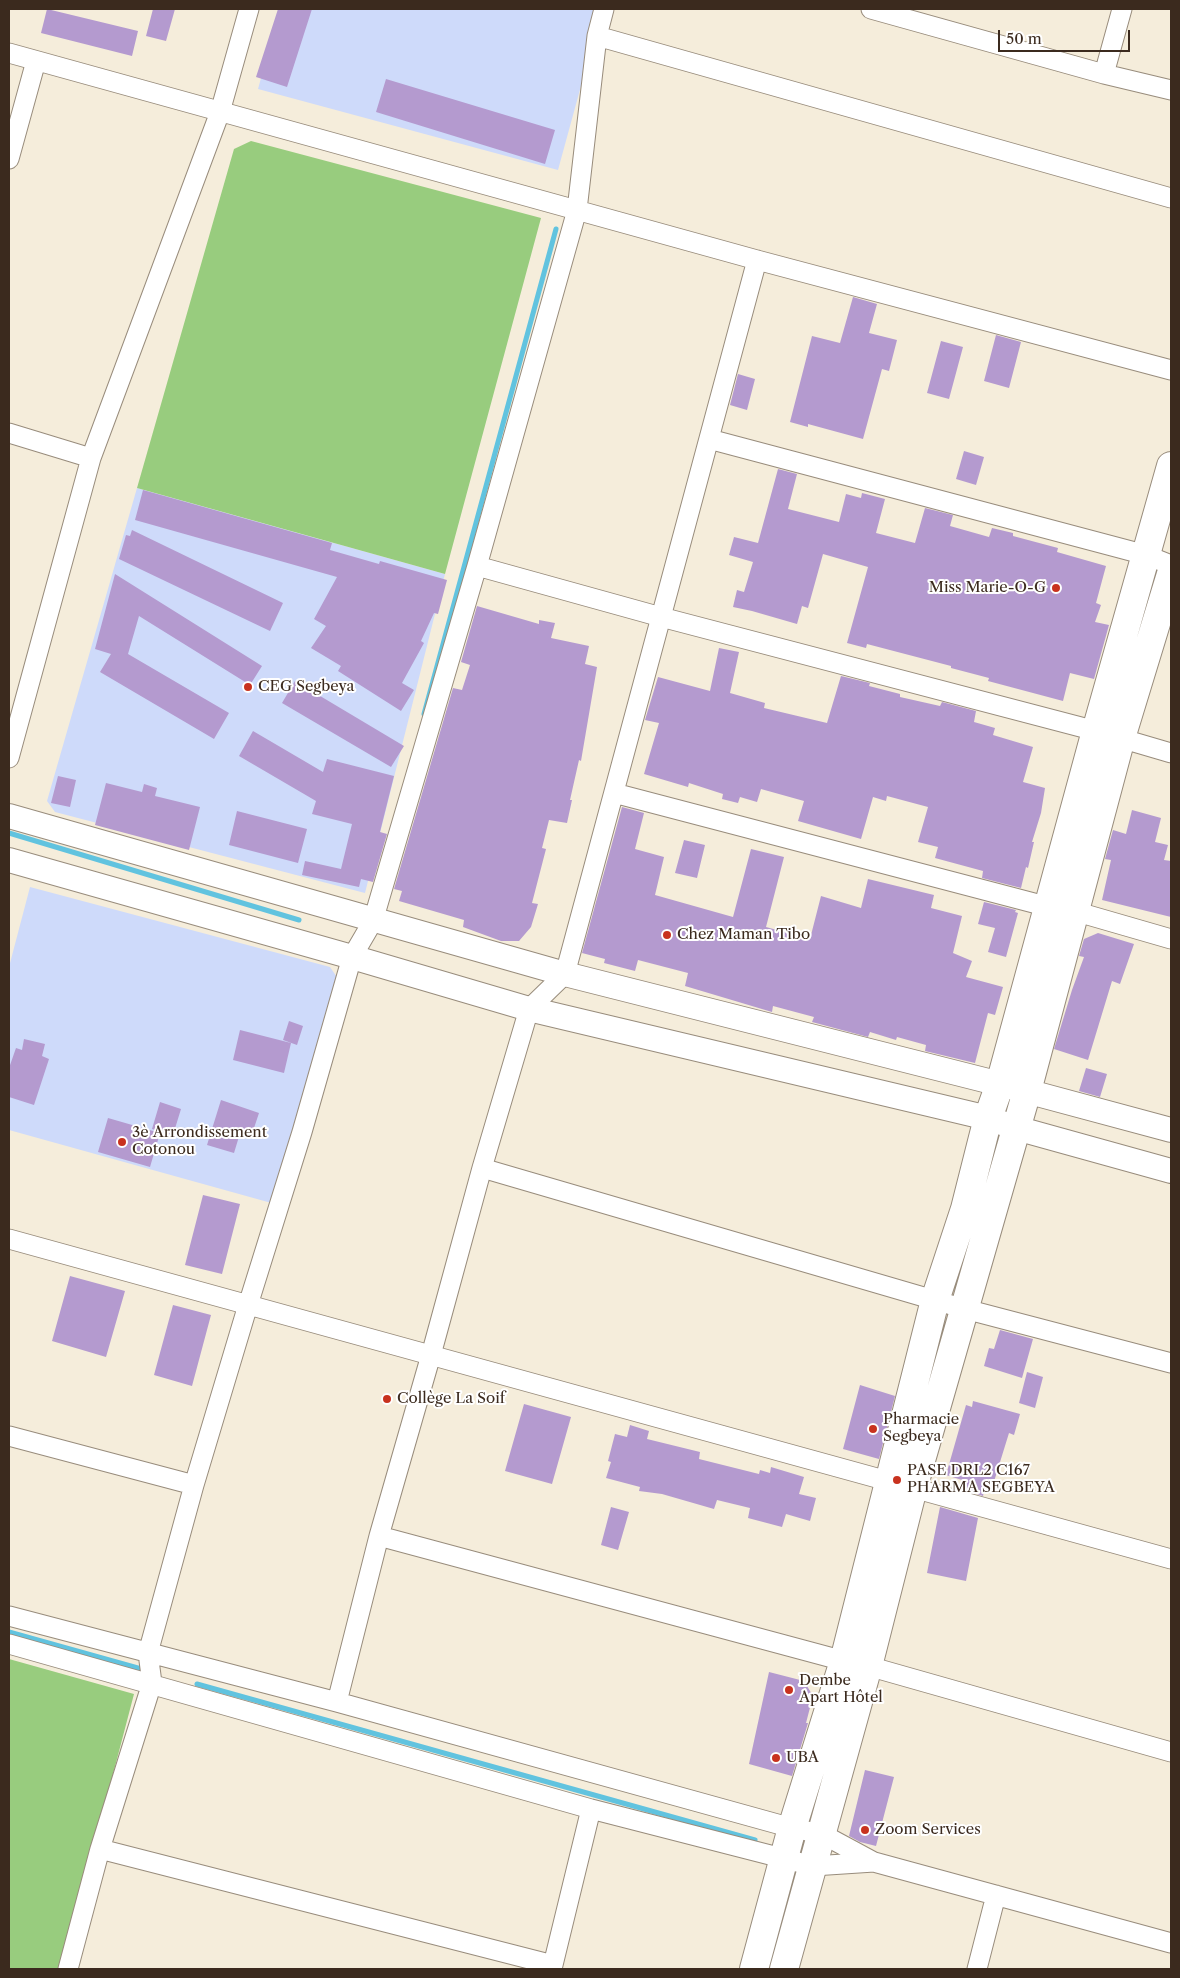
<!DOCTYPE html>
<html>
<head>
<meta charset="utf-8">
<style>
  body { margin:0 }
  #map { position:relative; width:1180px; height:1978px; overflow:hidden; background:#f5eddb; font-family:"Libre Caslon Text",serif }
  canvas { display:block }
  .frame { position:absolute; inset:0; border:10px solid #3b2a1e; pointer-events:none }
  .scale { position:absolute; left:998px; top:30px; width:132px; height:22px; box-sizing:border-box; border:2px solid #3b2a1e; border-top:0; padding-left:6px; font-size:15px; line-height:18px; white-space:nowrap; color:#3b2a1e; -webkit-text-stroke:4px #fff; paint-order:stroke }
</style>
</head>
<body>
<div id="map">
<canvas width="1180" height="1978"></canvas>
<div class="frame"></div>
<div class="scale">50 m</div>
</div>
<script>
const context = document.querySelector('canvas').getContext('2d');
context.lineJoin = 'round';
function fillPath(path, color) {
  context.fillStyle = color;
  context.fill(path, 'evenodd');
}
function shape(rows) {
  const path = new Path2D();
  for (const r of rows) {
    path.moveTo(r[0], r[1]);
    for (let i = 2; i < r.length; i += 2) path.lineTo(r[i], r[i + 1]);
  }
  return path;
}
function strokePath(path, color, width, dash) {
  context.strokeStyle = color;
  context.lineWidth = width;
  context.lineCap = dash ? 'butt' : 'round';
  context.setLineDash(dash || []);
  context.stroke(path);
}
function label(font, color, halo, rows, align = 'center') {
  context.font = font + ' "Libre Caslon Text",serif';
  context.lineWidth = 4;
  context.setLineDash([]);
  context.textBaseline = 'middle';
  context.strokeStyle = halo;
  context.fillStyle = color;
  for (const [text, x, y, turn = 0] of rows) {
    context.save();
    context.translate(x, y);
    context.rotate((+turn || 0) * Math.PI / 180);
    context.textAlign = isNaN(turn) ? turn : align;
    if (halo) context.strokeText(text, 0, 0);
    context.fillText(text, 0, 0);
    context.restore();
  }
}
fillPath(shape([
  [280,9,602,9,558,170,258,89],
  [137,488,445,574,365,893,55,812,47,801],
  [30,887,330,967,341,983,275,1204,9,1130,9,967]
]), '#cedafa');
fillPath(shape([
  [251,141,541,218,445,574,137,488,234,149],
  [9,1659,134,1694,62,1969,9,1969]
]), '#98cc7e');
strokePath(shape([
  [424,714,556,229],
  [9,833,299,920],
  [9,1632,145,1670],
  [197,1684,755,1840]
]), '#61c3df', 5);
fillPath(shape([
  [47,9,138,31,132,56,41,33],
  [153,9,175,9,166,41,146,36],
  [278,9,312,9,287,87,256,77],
  [386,79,555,130,545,164,376,112],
  [853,297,877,304,869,333,897,340,889,371,882,369,863,439,808,424,808,427,790,422,812,336,840,343],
  [996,335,1021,342,1009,388,984,381],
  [941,341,963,347,949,399,927,393],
  [738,374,755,379,747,410,730,405],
  [964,451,984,457,976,485,956,479],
  [778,469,797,474,788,509,839,522,846,494,861,498,862,493,885,499,876,533,915,543,925,508,953,515,950,526,989,537,992,528,1013,533,1013,536,1058,548,1057,552,1106,566,1096,603,1101,605,1095,622,1109,625,1094,679,1070,673,1063,701,988,681,989,678,951,668,951,666,867,644,866,648,847,643,868,567,823,554,808,608,802,606,797,624,752,611,733,607,737,590,744,592,753,562,729,555,734,537,758,543],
  [143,490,332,543,330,550,379,564,380,561,447,580,438,614,434,613,421,641,424,643,402,683,414,690,401,711,338,671,341,666,311,648,326,626,314,619,337,577,135,520],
  [132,530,283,603,270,631,119,559,126,535,130,536],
  [115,574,262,666,250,685,139,616,128,654,229,713,214,739,100,672,111,654,95,649],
  [477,606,539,624,539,620,555,623,551,638,589,646,585,664,597,667,581,761,579,760,570,800,572,800,567,823,549,820,542,848,546,849,532,903,538,904,531,927,519,941,501,941,463,927,464,920,399,901,402,891,394,889,453,688,462,690,470,665,461,662],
  [719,648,739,652,730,693,765,703,764,708,827,723,841,676,870,683,869,686,900,694,900,697,940,706,942,702,976,711,974,722,995,728,993,735,1033,747,1023,782,1045,788,1041,813,1032,842,1034,842,1028,868,1026,867,1021,888,982,878,983,871,935,858,938,847,918,842,928,807,887,796,886,801,873,797,861,839,798,821,804,801,761,789,757,802,740,797,738,803,722,799,723,794,689,783,688,787,644,774,659,723,645,720,658,677,710,691],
  [295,681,404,746,391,767,282,703],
  [253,731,323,772,327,759,394,776,380,832,387,834,373,882,361,879,359,887,302,875,305,861,341,869,352,824,312,814,316,801,239,756],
  [58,776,76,780,70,807,51,803],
  [106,783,142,792,144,784,157,788,155,796,200,807,189,850,95,825],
  [622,807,644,813,635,849,664,857,655,895,733,917,751,849,784,857,766,927,810,939,821,896,861,908,868,879,934,895,931,908,962,916,953,953,972,961,966,977,1003,987,995,1015,988,1013,975,1063,925,1051,926,1045,897,1037,896,1040,870,1032,868,1037,812,1022,814,1017,773,1006,772,1012,685,986,688,973,638,960,635,971,604,963,605,959,582,953],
  [1132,810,1161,818,1155,842,1168,845,1164,860,1171,861,1171,917,1102,900,1111,860,1105,859,1113,830,1126,834],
  [237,811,307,829,298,863,229,845],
  [684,840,705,845,697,878,675,873],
  [984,902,1016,910,1015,912,1018,913,1006,957,988,952,995,928,978,924],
  [1098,933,1134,944,1120,984,1112,981,1088,1060,1054,1049,1072,990,1084,957,1079,956,1084,939],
  [289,1021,303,1026,297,1045,283,1040],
  [240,1030,291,1043,284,1073,233,1060],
  [24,1039,45,1044,42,1056,49,1059,34,1105,9,1097,9,1068,16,1048,22,1050],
  [1086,1068,1107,1074,1100,1097,1079,1091],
  [221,1100,259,1113,252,1134,241,1130,234,1153,207,1145],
  [160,1102,181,1109,173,1135,152,1129],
  [108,1118,160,1133,150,1167,98,1152],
  [203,1195,240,1204,222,1274,185,1265],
  [70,1276,125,1291,106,1357,52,1341],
  [173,1305,211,1315,192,1386,154,1375],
  [1000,1330,1033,1339,1022,1378,984,1366,989,1348,994,1349],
  [1027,1372,1043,1377,1035,1408,1019,1403],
  [860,1385,895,1396,879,1459,843,1449],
  [973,1401,1020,1414,1014,1435,1009,1433,992,1488,985,1486,983,1496,964,1490,965,1481,946,1475,966,1405,972,1407],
  [524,1404,571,1417,552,1484,505,1471],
  [630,1425,649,1431,647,1439,700,1452,699,1459,759,1474,760,1470,770,1473,771,1467,804,1477,799,1494,816,1498,810,1521,786,1514,782,1527,748,1518,750,1508,717,1500,714,1509,662,1494,639,1491,640,1487,606,1478,611,1462,608,1461,615,1434,627,1437],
  [611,1507,629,1512,618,1550,601,1545],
  [940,1507,978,1518,966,1581,927,1573],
  [769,1672,804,1681,813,1696,806,1723,808,1723,792,1776,749,1764],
  [865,1770,894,1777,876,1846,860,1842,849,1836]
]), '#b49acf');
const minor = shape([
  [871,9,1104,74,1171,90],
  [597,36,1171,198],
  [9,53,757,260,1171,370],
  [1104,74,1122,9],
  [9,159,36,61],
  [9,433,91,458],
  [709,439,1146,555,1171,565],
  [477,566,661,617,1096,731,1171,753],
  [9,758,91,458,220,112,249,9],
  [614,793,1049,907,1074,911,1171,939],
  [482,1168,965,1309,1171,1363],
  [9,1239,1171,1559],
  [9,1436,194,1485],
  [379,1536,844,1661,868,1666,1171,1752],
  [9,1616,337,1702,792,1828,822,1834,874,1862,1171,1943],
  [9,1644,591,1809,813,1866,874,1862],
  [337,1702,379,1536,431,1355,482,1168,529,1009,565,974,757,260],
  [100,1849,553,1965],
  [68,1969,100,1849,152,1683,148,1653,194,1485,248,1305,302,1132,352,957,373,921,477,566,577,210,597,36,604,9],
  [552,1969,591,1809],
  [977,1969,996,1895]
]);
const tertiary = shape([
  [9,816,565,974,1000,1084,1171,1130],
  [9,860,352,957,529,1009,988,1118,1016,1128,1171,1171]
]);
const secondary = shape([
  [754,1969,792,1828,844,1661,935,1300,965,1209,988,1118,1000,1084,1096,731,1171,466],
  [784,1969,868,1666,913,1488,1027,1091,1121,738,1171,574]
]);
strokePath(minor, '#988c7c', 21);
strokePath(tertiary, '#988c7c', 26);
strokePath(secondary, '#988c7c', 30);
strokePath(minor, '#fff', 19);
strokePath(tertiary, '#fff', 24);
strokePath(secondary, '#fff', 28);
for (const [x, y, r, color] of [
  [1056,588,5,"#c8321e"],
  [248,687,5,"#c8321e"],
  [667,935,5,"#c8321e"],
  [122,1142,5,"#c8321e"],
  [387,1399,5,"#c8321e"],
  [873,1429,5,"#c8321e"],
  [897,1480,5,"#c8321e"],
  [789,1690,5,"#c8321e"],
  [776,1758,5,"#c8321e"],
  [865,1830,5,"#c8321e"]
]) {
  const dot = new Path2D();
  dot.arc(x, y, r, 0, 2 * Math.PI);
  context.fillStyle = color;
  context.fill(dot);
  strokePath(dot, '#fff', 2);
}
label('15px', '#3b2a1e', '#fff', [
  ["Miss Marie-O-G",1046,588,"right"],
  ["CEG Segbeya",258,687],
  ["Chez Maman Tibo",677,935],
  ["3è Arrondissement",132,1133],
  ["Cotonou",132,1150],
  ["Collège La Soif",397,1399],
  ["Pharmacie",883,1420],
  ["Segbeya",883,1437],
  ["PASE DRL2 C167",907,1471],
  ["PHARMA SEGBEYA",907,1488],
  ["Dembe",799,1681],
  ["Apart Hôtel",799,1698],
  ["UBA",786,1758],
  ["Zoom Services",875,1830]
], 'left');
</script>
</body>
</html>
